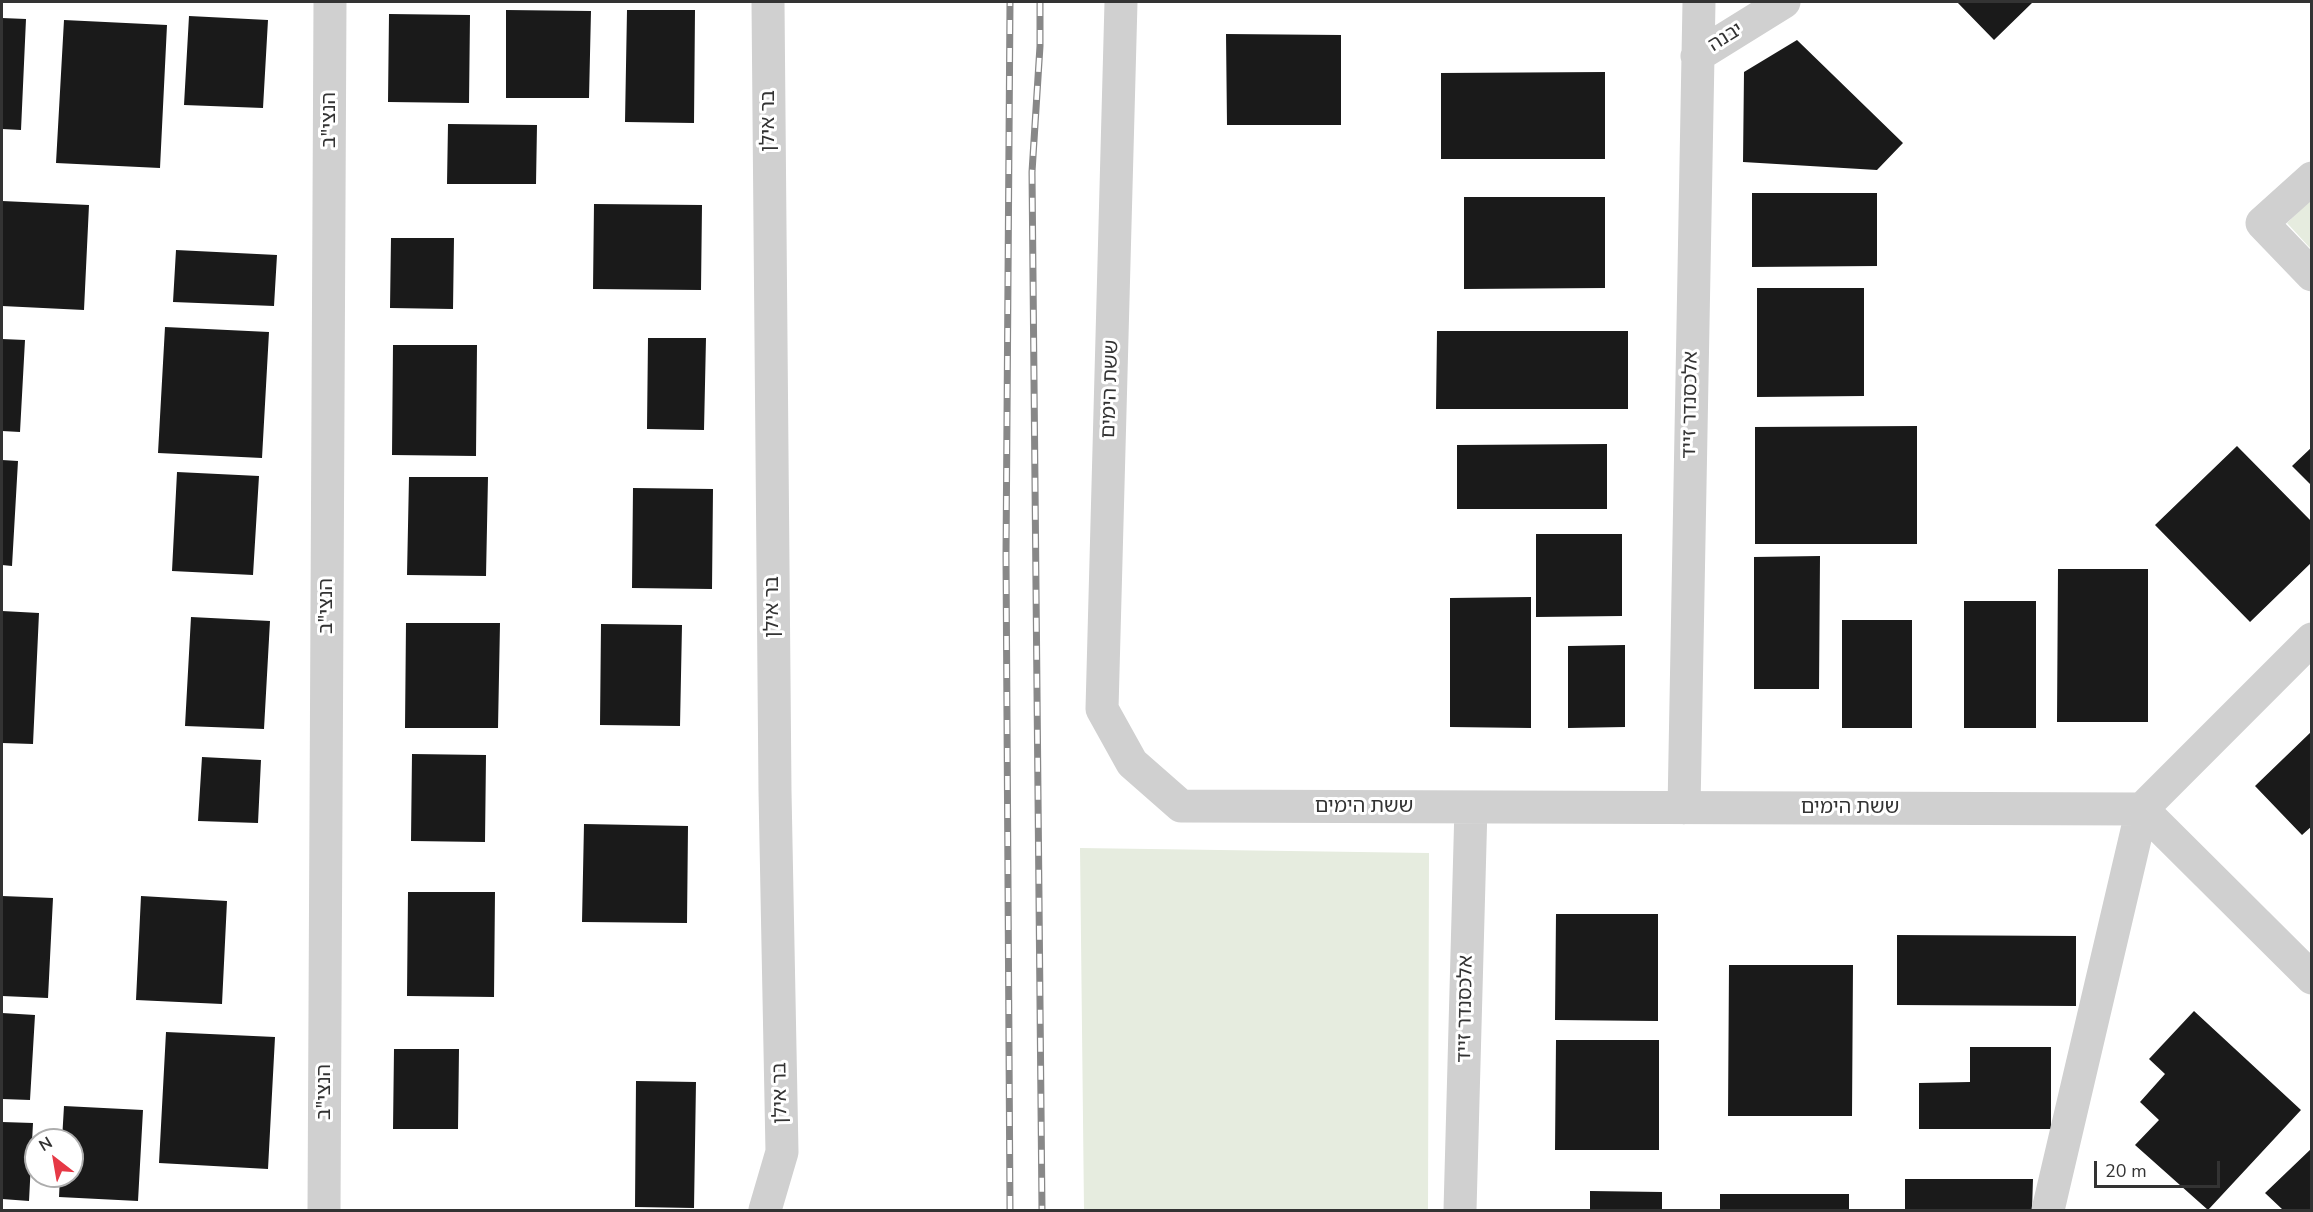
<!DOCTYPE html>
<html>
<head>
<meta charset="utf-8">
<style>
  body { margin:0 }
  #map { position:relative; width:2313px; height:1212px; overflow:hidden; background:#fff; font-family:"Nunito Sans",sans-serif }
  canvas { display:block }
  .frame { position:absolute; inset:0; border:3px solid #333; pointer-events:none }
  .north { position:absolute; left:24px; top:1128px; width:60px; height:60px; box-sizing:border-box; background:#fff; border:2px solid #adadad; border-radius:50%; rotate:329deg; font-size:16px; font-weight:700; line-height:24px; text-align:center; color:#333 }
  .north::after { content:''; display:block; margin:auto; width:21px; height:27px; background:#e63946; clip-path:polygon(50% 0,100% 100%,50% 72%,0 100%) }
  .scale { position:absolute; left:2094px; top:1161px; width:126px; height:27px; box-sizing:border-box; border:3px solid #333; border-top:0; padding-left:8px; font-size:18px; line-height:21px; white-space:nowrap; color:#333; -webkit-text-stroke:4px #fff; paint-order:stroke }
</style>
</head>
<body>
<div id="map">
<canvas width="2313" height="1212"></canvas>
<div class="frame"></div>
<div class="north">N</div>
<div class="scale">20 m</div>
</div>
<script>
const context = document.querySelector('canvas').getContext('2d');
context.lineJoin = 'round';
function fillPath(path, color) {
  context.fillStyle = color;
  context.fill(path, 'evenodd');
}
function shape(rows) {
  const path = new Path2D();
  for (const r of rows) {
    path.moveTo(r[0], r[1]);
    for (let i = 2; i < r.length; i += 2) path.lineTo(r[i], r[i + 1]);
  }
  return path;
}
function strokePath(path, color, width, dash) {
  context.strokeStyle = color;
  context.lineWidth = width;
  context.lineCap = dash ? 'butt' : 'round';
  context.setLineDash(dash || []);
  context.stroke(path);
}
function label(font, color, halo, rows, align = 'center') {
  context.font = font + ' "Nunito Sans","Noto Sans Hebrew",sans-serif';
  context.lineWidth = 6;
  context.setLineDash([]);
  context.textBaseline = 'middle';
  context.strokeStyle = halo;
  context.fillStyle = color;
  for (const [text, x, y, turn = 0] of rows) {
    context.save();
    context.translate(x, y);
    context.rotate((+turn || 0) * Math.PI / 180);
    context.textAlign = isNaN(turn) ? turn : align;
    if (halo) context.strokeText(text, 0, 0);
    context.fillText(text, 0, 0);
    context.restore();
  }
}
fillPath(shape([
  [2311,200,2311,249,2287,223],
  [1080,848,1429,853,1428,1210,1084,1210]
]), '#e6ecdf');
fillPath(shape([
  [1957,2,2033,2,1994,40],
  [506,10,591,11,589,98,506,98],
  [627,10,695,10,694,123,625,122],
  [389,14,470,15,469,103,388,102],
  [189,16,268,20,263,108,184,105],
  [2,18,26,19,21,130,2,129],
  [64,20,167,25,160,168,56,163],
  [1226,34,1341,35,1341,125,1227,125],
  [1797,40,1903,143,1877,170,1743,162,1744,72],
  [1605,72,1605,159,1441,159,1441,73],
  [448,124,537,125,536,184,447,184],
  [1752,193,1877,193,1877,266,1752,267],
  [1464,197,1605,197,1605,288,1464,289],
  [2,201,89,205,84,310,2,306],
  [594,204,702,205,701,290,593,289],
  [391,238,454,238,453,309,390,308],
  [176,250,277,255,274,306,173,302],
  [1757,288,1864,288,1864,396,1757,397],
  [165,327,269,332,262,458,158,453],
  [1437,331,1628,331,1628,409,1436,409],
  [648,338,706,338,704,430,647,429],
  [2,339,25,340,20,432,2,431],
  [393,345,477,345,476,456,392,455],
  [1917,426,1917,544,1755,544,1755,427],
  [1607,444,1607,509,1457,509,1457,445],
  [2237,446,2312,522,2312,562,2250,622,2155,525],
  [2312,447,2312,486,2292,466],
  [2,460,18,461,12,566,2,565],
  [177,472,259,476,253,575,172,571],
  [409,477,488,477,486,576,407,575],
  [633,488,713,489,712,589,632,588],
  [1536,534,1622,534,1622,616,1536,617],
  [1820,556,1819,689,1754,689,1754,557],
  [2058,569,2148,569,2148,722,2057,722],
  [1531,597,1531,728,1450,727,1450,598],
  [1964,601,2036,601,2036,728,1964,728],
  [2,611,39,613,33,744,2,743],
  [191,617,270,621,264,729,185,726],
  [1842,620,1912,620,1912,728,1842,728],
  [406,623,500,623,498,728,405,728],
  [601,624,682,625,680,726,600,725],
  [1625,645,1625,727,1568,728,1568,646],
  [2312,731,2312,826,2302,835,2255,786],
  [412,754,486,755,485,842,411,841],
  [202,757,261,760,258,823,198,821],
  [584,824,688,826,687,923,582,922],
  [408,892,495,892,494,997,407,996],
  [2,896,53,898,48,998,2,996],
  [141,896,227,901,222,1004,136,1000],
  [1556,914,1658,914,1658,1021,1555,1020],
  [1897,935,2076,936,2076,1006,1897,1005],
  [1729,965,1853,965,1852,1116,1728,1116],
  [2194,1011,2301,1110,2208,1210,2135,1145,2159,1120,2140,1102,2165,1074,2149,1059],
  [2,1013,35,1015,30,1100,2,1099],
  [166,1032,275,1037,268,1169,159,1163],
  [1556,1040,1659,1040,1659,1150,1555,1150],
  [1970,1047,2051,1047,2051,1129,1919,1129,1919,1083,1970,1082],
  [394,1049,459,1049,458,1129,393,1129],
  [636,1081,696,1082,694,1208,635,1207],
  [64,1106,143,1110,138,1201,59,1197,60,1176,72,1176,72,1140,62,1140],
  [2,1122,33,1123,29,1201,2,1199],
  [2312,1148,2312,1210,2283,1210,2265,1193],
  [1905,1179,2033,1179,2032,1210,1905,1210],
  [1590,1191,1662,1192,1662,1210,1590,1210],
  [1720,1194,1849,1194,1849,1210,1720,1210]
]), '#1a1a1a');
strokePath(shape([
  [1121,2,1102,709,1132,763,1181,806,2142,809,2312,978],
  [1697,56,1784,2],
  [2312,178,2262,223,2312,275],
  [1684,808,1699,2],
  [324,1210,330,2],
  [765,1210,782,1152,775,791,768,2],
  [1460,1210,1471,807],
  [2048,1210,2142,809,2312,639]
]), '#d0d0d0', 33);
const rail = shape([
  [1040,2,1040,46,1032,172,1042,1210],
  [1010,1210,1006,556,1010,2]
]);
strokePath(rail, '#888', 7);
strokePath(rail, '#fff', 4.5, [14]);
label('20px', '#333', '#fff', [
  ["יבנה",1726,38,-32],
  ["הנצי\"ב",330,120,-90],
  ["בר אילן",769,121,-90],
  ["ששת הימים",1111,389,-88],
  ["אלכסנדר זייד",1691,405,-89],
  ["הנצי\"ב",327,606,-90],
  ["בר אילן",773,607,-90],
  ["ששת הימים",1364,807],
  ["ששת הימים",1850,808],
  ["אלכסנדר זייד",1466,1009,-89],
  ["הנצי\"ב",325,1092,-90],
  ["בר אילן",781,1093,-91]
]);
</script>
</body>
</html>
